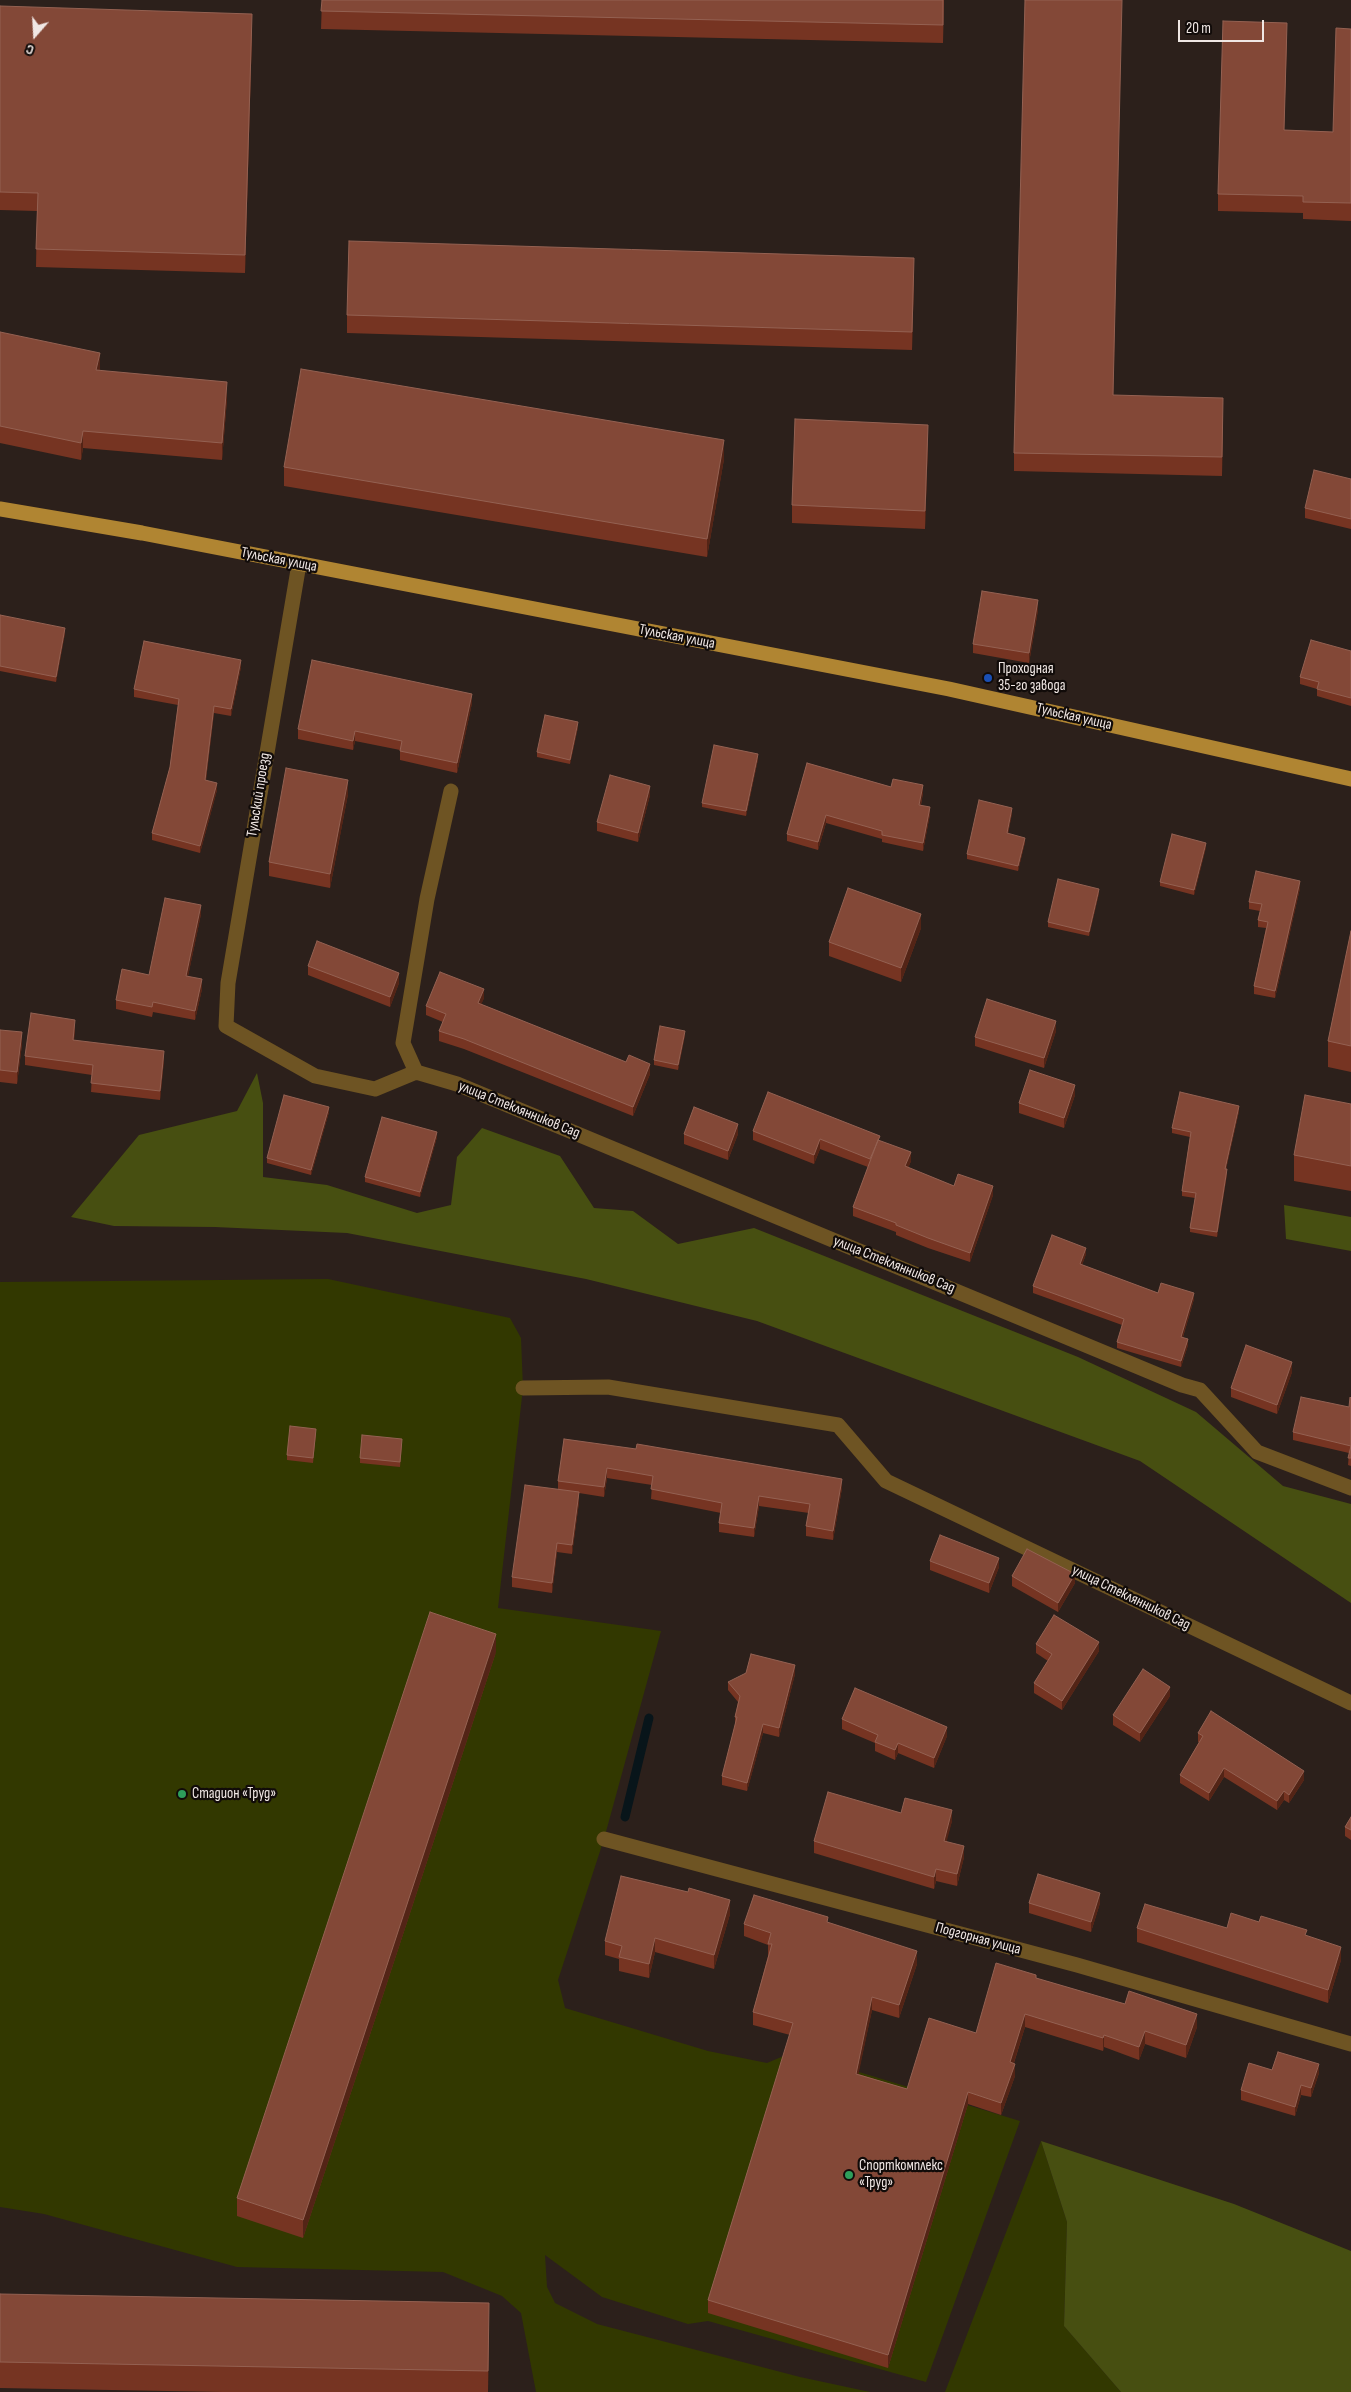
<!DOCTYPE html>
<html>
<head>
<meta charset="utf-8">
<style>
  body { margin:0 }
  #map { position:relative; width:1351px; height:2392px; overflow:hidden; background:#2c201b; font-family:"Sofia Sans Condensed",sans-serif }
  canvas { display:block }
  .north { position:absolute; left:10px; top:10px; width:50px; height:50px; -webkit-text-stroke:4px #110b09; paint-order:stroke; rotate:199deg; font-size:14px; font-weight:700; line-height:20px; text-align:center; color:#f0e7e4 }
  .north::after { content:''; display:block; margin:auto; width:18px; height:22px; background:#f0e7e4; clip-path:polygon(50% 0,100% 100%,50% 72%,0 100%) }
  .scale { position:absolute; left:1178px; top:20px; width:86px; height:22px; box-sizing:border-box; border:2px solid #f0e7e4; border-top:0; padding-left:6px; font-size:15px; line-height:18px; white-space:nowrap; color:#f0e7e4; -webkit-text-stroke:4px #110b09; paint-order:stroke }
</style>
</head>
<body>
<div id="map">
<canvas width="1351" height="2392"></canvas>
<div class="north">С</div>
<div class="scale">20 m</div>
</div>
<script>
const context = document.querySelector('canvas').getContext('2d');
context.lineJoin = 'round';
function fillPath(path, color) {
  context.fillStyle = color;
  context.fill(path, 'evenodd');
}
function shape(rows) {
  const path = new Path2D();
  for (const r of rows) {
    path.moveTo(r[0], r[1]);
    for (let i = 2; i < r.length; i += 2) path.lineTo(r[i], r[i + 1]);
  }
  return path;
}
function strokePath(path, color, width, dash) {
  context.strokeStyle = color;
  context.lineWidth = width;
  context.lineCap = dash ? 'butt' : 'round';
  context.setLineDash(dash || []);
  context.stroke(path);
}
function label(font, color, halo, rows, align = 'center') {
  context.font = font + ' "Sofia Sans Condensed",sans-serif';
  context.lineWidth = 4.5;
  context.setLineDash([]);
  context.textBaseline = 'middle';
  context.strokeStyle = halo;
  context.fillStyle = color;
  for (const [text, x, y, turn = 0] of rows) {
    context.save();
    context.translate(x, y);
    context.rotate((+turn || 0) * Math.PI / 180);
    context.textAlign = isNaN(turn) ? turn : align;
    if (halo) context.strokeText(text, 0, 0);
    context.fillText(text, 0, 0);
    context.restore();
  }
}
fillPath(shape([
  [328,1279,510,1318,521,1338,523,1388,498,1608,661,1631,604,1839,558,1980,565,2008,708,2051,767,2063,786,2055,859,2072,1020,2121,926,2382,708,2321,688,2324,602,2297,545,2255,547,2287,555,2303,597,2324,800,2377,870,2392,536,2392,521,2313,502,2296,443,2272,237,2267,44,2214,0,2207,0,1282],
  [1041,2141,1067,2222,1064,2326,1121,2392,945,2392]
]), '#323800');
fillPath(shape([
  [257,1073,263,1103,263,1177,327,1185,417,1213,451,1205,457,1157,482,1128,560,1156,594,1208,633,1211,678,1244,754,1228,1078,1357,1196,1412,1283,1486,1351,1504,1351,1603,1140,1461,757,1321,586,1279,347,1233,215,1227,114,1226,71,1217,139,1135,237,1111],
  [1284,1205,1351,1217,1351,1251,1286,1239],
  [1041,2141,1234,2204,1351,2251,1351,2392,1121,2392,1064,2326,1067,2222]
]), '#474f11');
strokePath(shape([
  [625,1817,649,1718]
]), '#08151a', 9);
strokePath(shape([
  [299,564,228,983,226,1026,315,1076,375,1089,416,1072],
  [416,1072,457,1084,1182,1385,1200,1390,1257,1452,1351,1488],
  [416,1072,403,1043,427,899,451,791],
  [523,1388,608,1387,838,1425,886,1481,1351,1703],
  [604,1839,1077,1965,1351,2044]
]), '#6e5423', 15);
strokePath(shape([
  [0,509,142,533,949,689,1351,779]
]), '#b08532', 15);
fillPath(shape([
  [322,0,944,0,943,43,321,29],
  [0,6,252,32,245,273,36,267,37,211,0,210],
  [1351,29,1351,221,1303,219,1303,213,1218,211,1218,194,1287,40,1284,130,1333,132],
  [914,276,912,350,347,333,347,315],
  [0,332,99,371,227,399,222,460,83,448,81,460,0,443],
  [1113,395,1223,416,1222,476,1014,471,1014,453],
  [928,443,925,529,792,523,792,505],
  [724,459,707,557,284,486,284,467],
  [1351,479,1351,529,1305,518,1305,508],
  [1038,610,1029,663,973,653,973,644],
  [0,615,65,633,56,682,0,671],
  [1351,651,1351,706,1317,696,1317,689,1300,684,1300,677],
  [241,667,231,716,214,713,206,780,217,790,200,853,152,840,152,833,170,767,178,705,134,697,134,689],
  [472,703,457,773,400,760,400,750,355,741,353,750,298,739,298,729],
  [578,727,570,764,537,757,537,752],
  [758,759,746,816,702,807,702,803],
  [807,763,891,787,923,793,921,805,930,814,923,851,882,842,882,839,826,823,818,850,787,841,787,834],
  [348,794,330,888,269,876,269,862],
  [650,795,638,842,597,831,597,822],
  [1012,813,1008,834,1025,842,1018,871,967,859,967,854],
  [1206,847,1194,895,1160,886,1160,882],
  [1300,888,1275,998,1254,994,1254,986,1266,928,1258,927,1258,920,1260,911,1249,909,1249,902],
  [1099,893,1089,936,1048,927,1048,922],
  [201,914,188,976,202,989,195,1020,153,1012,152,1017,116,1009,116,1000,149,975],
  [921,928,901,982,829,956,829,942],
  [1351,931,1351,1072,1328,1067,1328,1041],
  [308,966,399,983,390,1007,308,975],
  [484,998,481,1004,650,1074,633,1116,464,1049,439,1041,439,1031,443,1022,426,1015,426,1006],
  [75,1029,74,1040,164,1060,160,1100,91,1092,92,1075,25,1065,25,1056],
  [0,1030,22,1044,17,1084,0,1082],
  [1056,1031,1044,1068,975,1046,975,1037],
  [685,1035,678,1070,654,1065,654,1060],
  [1075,1095,1064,1128,1019,1113,1019,1103],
  [1351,1104,1351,1191,1294,1181,1294,1155],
  [1239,1111,1226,1169,1227,1174,1217,1237,1190,1232,1190,1228,1195,1198,1182,1196,1182,1191,1190,1137,1172,1133,1172,1128],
  [329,1112,311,1175,267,1163,267,1158],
  [753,1131,880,1141,911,1161,908,1168,954,1186,993,1195,970,1262,928,1248,896,1235,896,1232,853,1216,853,1207,868,1167,820,1149,814,1164,753,1140],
  [684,1134,738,1134,728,1160,684,1144],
  [437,1137,420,1197,365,1182,365,1177],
  [1086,1254,1082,1265,1158,1293,1194,1299,1183,1337,1188,1345,1181,1367,1117,1348,1117,1342,1122,1325,1033,1293,1033,1286],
  [1292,1372,1277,1414,1231,1397,1231,1388],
  [1351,1398,1351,1466,1348,1465,1349,1453,1293,1440,1293,1432,1349,1407],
  [316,1433,313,1463,287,1460,287,1455],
  [564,1439,842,1488,833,1540,806,1536,806,1526,809,1513,759,1506,754,1537,719,1532,719,1523,721,1513,651,1499,652,1485,607,1478,604,1497,579,1493,579,1502,572,1554,557,1552,552,1593,512,1587,512,1577,558,1490,558,1481],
  [402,1444,400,1467,360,1463,360,1458],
  [930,1561,999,1567,989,1593,930,1570],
  [1012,1576,1075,1583,1058,1612,1012,1586],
  [1036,1644,1099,1651,1062,1710,1034,1693,1034,1683,1048,1661,1036,1653],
  [496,1652,303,2238,237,2216,237,2198],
  [795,1674,779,1737,763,1733,747,1791,722,1785,722,1776,735,1725,735,1717,738,1702,728,1690,728,1682],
  [1170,1696,1140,1742,1113,1725,1113,1715],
  [842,1719,947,1736,934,1768,898,1753,895,1760,875,1751,875,1743,842,1729],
  [1198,1733,1304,1780,1289,1803,1284,1800,1277,1810,1224,1777,1209,1801,1180,1783,1180,1775,1199,1742,1198,1742],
  [901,1813,952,1821,946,1841,964,1857,957,1886,936,1881,934,1889,814,1853,814,1841],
  [1351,1817,1351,1840,1345,1836,1345,1827],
  [1029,1903,1100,1903,1091,1932,1029,1913],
  [730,1914,714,1969,655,1952,649,1978,619,1971,619,1959,605,1955,605,1941],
  [828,1923,917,1964,899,2018,872,2010,858,2074,907,2089,976,2033,1036,1978,1197,2027,1186,2058,1145,2044,1139,2060,1104,2047,1103,2051,1025,2027,1014,2063,1015,2076,1001,2115,968,2104,888,2368,708,2313,708,2300,790,2035,753,2025,753,2012,768,1956,768,1945,744,1936,744,1924],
  [1137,1928,1227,1928,1307,1936,1341,1960,1328,2003,1137,1942],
  [1272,2070,1319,2073,1311,2097,1301,2095,1295,2116,1241,2100,1241,2090],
  [0,2294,489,2329,488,2392,222,2392,0,2388]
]), '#763422');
fillPath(shape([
  [1122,0,1113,413,1113,395],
  [252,14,252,32,245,273,245,255],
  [914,258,914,276,912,350,912,332],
  [100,353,100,370,96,387,96,370],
  [227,382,227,399,222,460,222,443],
  [1223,398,1223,416,1222,476,1222,457],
  [928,425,928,443,925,529,925,511],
  [83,431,83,448,81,460,81,443],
  [724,440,724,459,707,557,707,539],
  [1038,600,1038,610,1029,663,1029,653],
  [65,628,65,633,56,682,56,677],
  [241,660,241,667,231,716,231,709],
  [472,694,472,703,457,773,457,763],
  [214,706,214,713,205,787,205,780],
  [578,722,578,727,570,764,570,760],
  [355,731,355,741,353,750,353,741],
  [758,754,758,759,746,816,746,811],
  [348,780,348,794,330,888,330,874],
  [217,783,217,790,200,853,200,846],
  [923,785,923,793,919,812,919,805],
  [650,786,650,795,638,842,638,833],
  [930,807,930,814,923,851,923,843],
  [1012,808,1012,813,1007,838,1007,833],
  [826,815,826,823,818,850,818,842],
  [1025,838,1025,842,1018,871,1018,866],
  [1206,843,1206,847,1194,895,1194,890],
  [1300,881,1300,888,1275,998,1275,991],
  [1099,889,1099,893,1089,936,1089,932],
  [201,905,201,914,186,986,186,976],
  [921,914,921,928,901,982,901,968],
  [399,973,399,983,390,1007,390,997],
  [202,979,202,989,195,1020,195,1011],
  [484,989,484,998,478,1012,478,1003],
  [75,1020,75,1029,73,1050,73,1040],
  [1056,1021,1056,1031,1044,1068,1044,1058],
  [685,1031,685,1035,678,1070,678,1065],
  [22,1032,22,1044,17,1084,17,1072],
  [164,1051,164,1060,160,1100,160,1091],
  [650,1064,650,1074,633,1116,633,1107],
  [1075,1085,1075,1095,1064,1128,1064,1118],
  [1239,1106,1239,1111,1225,1174,1225,1169],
  [329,1107,329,1112,311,1175,311,1170],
  [738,1124,738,1134,728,1160,728,1151],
  [437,1132,437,1137,420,1197,420,1192],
  [820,1139,820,1149,814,1164,814,1155],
  [911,1152,911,1161,905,1176,905,1166],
  [1227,1169,1227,1174,1217,1237,1217,1232],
  [993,1186,993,1195,970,1262,970,1253],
  [1086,1248,1086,1254,1080,1270,1080,1264],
  [1194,1293,1194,1299,1181,1343,1181,1337],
  [1188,1339,1188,1345,1181,1367,1181,1361],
  [1292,1362,1292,1372,1277,1414,1277,1405],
  [607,1468,607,1478,604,1497,604,1487],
  [842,1479,842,1488,833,1540,833,1531],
  [579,1492,579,1502,572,1554,572,1545],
  [759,1496,759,1506,754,1537,754,1528],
  [557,1543,557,1552,552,1593,552,1583],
  [999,1558,999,1567,989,1593,989,1583],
  [1075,1574,1075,1583,1058,1612,1058,1603],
  [496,1634,496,1652,303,2238,303,2220],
  [1099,1642,1099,1651,1062,1710,1062,1701],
  [795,1665,795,1674,779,1737,779,1728],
  [1170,1687,1170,1696,1140,1742,1140,1733],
  [763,1724,763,1733,747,1791,747,1783],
  [947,1727,947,1736,934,1768,934,1758],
  [898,1743,898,1753,895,1760,895,1750],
  [1224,1768,1224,1777,1209,1801,1209,1793],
  [1304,1771,1304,1780,1289,1803,1289,1795],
  [1284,1791,1284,1800,1277,1810,1277,1801],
  [952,1810,952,1821,944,1852,944,1841],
  [964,1846,964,1857,957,1886,957,1874],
  [936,1869,936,1881,934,1889,934,1877],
  [1100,1893,1100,1903,1091,1932,1091,1922],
  [730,1900,730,1914,714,1969,714,1955],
  [655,1938,655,1952,649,1978,649,1964],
  [1341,1947,1341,1960,1328,2003,1328,1990],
  [917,1951,917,1964,899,2018,899,2005],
  [872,1997,872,2010,856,2086,856,2074],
  [1025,2014,1025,2027,1010,2075,1010,2062],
  [1197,2014,1197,2027,1186,2058,1186,2045],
  [1145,2031,1145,2044,1139,2060,1139,2047],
  [1104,2035,1104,2047,1103,2051,1103,2038],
  [1015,2064,1015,2076,1001,2115,1001,2103],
  [1319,2064,1319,2073,1311,2097,1311,2088],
  [1301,2085,1301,2095,1295,2116,1295,2107],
  [968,2092,968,2104,888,2368,888,2355],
  [489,2303,489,2329,488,2392,488,2371]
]), '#532416');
const building = shape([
  [322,0,943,0,943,25,321,11,322,0],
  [1025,0,1122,0,1113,395,1223,398,1222,457,1014,453,1025,0],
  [0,6,252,14,245,255,36,249,38,193,0,192,0,6],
  [1223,21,1287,23,1284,130,1333,132,1336,28,1351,29,1351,203,1303,202,1303,196,1218,194,1223,21],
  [349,241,914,258,912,332,347,315,349,241],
  [0,332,100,353,96,370,227,382,222,443,83,431,81,443,0,426,0,332],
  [301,369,724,440,707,539,284,467,301,369],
  [795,419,928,425,925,511,792,505,795,419],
  [1314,470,1351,479,1351,519,1305,508,1314,470],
  [982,591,1038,600,1029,653,973,644,982,591],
  [0,615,65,628,56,677,0,666,0,615],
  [1311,640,1351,651,1351,698,1317,689,1319,682,1300,677,1311,640],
  [144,641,241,660,231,709,214,706,205,780,217,783,200,846,152,833,170,767,179,699,134,689,144,641],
  [312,660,472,694,457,763,400,751,402,741,355,731,353,741,298,729,312,660],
  [545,715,578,722,570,760,537,752,545,715],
  [714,745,758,754,746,811,702,803,714,745],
  [807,763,891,787,893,779,923,785,919,805,930,807,923,843,882,835,882,831,826,815,818,842,787,834,807,763],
  [286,768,348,780,330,874,269,862,286,768],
  [610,775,650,786,638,833,597,822,610,775],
  [979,800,1012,808,1007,833,1025,838,1018,866,967,854,979,800],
  [1172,834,1206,843,1194,890,1160,882,1172,834],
  [1256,871,1300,881,1275,991,1254,986,1268,922,1258,920,1262,904,1249,902,1256,871],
  [1058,879,1099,889,1089,932,1048,922,1058,879],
  [848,888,921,914,901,968,829,942,848,888],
  [165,898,201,905,186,976,202,979,195,1011,153,1002,152,1007,116,1000,122,969,149,975,165,898],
  [1351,931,1351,1046,1328,1041,1351,931],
  [317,941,399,973,390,997,308,966,317,941],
  [440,972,484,989,478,1003,626,1062,629,1055,650,1064,633,1107,464,1039,439,1031,446,1014,426,1006,440,972],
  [987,999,1056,1021,1044,1058,975,1037,987,999],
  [31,1013,75,1020,73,1040,164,1051,160,1091,91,1083,93,1065,25,1056,31,1013],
  [660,1026,685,1031,678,1065,654,1060,660,1026],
  [0,1030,22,1032,17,1072,0,1070,0,1030],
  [1030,1070,1075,1085,1064,1118,1019,1103,1030,1070],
  [768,1092,880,1136,870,1159,820,1139,814,1155,753,1131,768,1092],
  [1180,1092,1239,1106,1225,1169,1227,1169,1217,1232,1190,1228,1196,1193,1182,1191,1191,1132,1172,1128,1180,1092],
  [284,1095,329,1107,311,1170,267,1158,284,1095],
  [1305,1095,1351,1104,1351,1166,1294,1155,1305,1095],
  [694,1107,738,1124,728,1151,684,1134,694,1107],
  [382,1117,437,1132,420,1192,365,1177,382,1117],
  [878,1140,911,1152,905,1166,954,1186,958,1174,993,1186,970,1253,928,1238,896,1225,896,1223,853,1207,878,1140],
  [1052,1235,1086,1248,1080,1264,1158,1293,1161,1283,1194,1293,1181,1337,1188,1339,1181,1361,1117,1342,1124,1319,1033,1286,1052,1235],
  [1246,1345,1292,1362,1277,1405,1231,1388,1246,1345],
  [1301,1397,1349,1407,1350,1397,1351,1398,1351,1458,1348,1458,1351,1446,1293,1432,1301,1397],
  [290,1426,316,1429,313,1458,287,1455,290,1426],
  [362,1435,402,1439,400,1462,360,1458,362,1435],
  [564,1439,636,1449,637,1444,842,1479,833,1531,806,1526,810,1504,759,1496,754,1528,719,1523,722,1503,651,1489,653,1476,607,1468,604,1487,558,1481,564,1439],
  [525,1485,579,1492,572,1545,557,1543,552,1583,512,1577,525,1485],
  [940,1535,999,1558,989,1583,930,1561,940,1535],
  [1027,1549,1075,1574,1058,1603,1012,1576,1027,1549],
  [430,1612,496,1634,303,2220,237,2198,430,1612],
  [1054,1615,1099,1642,1062,1701,1034,1683,1052,1654,1036,1644,1054,1615],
  [751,1654,795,1665,779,1728,763,1724,747,1783,722,1776,737,1717,735,1717,740,1696,728,1682,746,1673,751,1654],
  [1143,1669,1170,1687,1140,1733,1113,1715,1143,1669],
  [855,1688,947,1727,934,1758,898,1743,895,1750,875,1742,878,1735,842,1719,855,1688],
  [1211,1711,1304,1771,1289,1795,1284,1791,1277,1801,1224,1768,1209,1793,1180,1775,1203,1736,1198,1733,1211,1711],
  [828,1792,901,1813,905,1798,952,1810,944,1841,964,1846,957,1874,936,1869,934,1877,814,1841,828,1792],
  [1351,1817,1351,1830,1345,1827,1351,1817],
  [1038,1874,1100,1893,1091,1922,1029,1903,1038,1874],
  [621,1876,688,1892,689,1888,730,1900,714,1955,655,1938,649,1964,619,1957,622,1946,605,1941,621,1876],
  [754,1895,828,1917,827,1922,917,1951,899,2005,872,1997,856,2074,907,2089,929,2018,976,2033,996,1963,1036,1975,1036,1978,1125,2004,1129,1991,1197,2014,1186,2045,1145,2031,1139,2047,1104,2035,1103,2038,1025,2014,1010,2062,1015,2064,1001,2103,968,2092,888,2355,708,2300,793,2023,753,2012,772,1944,768,1944,771,1933,744,1924,754,1895],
  [1145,1904,1227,1928,1231,1913,1259,1922,1261,1916,1307,1930,1305,1935,1341,1947,1328,1990,1137,1928,1145,1904],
  [1278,2052,1319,2064,1311,2088,1301,2085,1295,2107,1241,2090,1249,2063,1272,2070,1278,2052],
  [0,2294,489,2303,488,2371,0,2362,0,2294]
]);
fillPath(building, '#834837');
strokePath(building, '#946152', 1);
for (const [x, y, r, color] of [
  [988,678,5,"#1a4fb4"],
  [182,1794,5,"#2e9e5b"],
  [849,2175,5,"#2e9e5b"]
]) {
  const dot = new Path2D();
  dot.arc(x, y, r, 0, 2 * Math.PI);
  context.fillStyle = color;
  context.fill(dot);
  strokePath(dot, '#110b09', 2);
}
label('15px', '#f0e7e4', '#110b09', [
  ["Тульская улица",279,560,11],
  ["Тульская улица",677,637,11],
  ["Тульская улица",1074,717,13],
  ["Тульский проезд",259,795,-81],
  ["улица Стеклянников Сад",519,1110,22],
  ["улица Стеклянников Сад",894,1265,22],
  ["улица Стеклянников Сад",1131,1598,26],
  ["Подгорная улица",978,1939,15]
]);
label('15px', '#f0e7e4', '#110b09', [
  ["Проходная",998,669],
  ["35-го завода",998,686],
  ["Стадион «Труд»",192,1794],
  ["Спорткомплекс",859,2166],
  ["«Труд»",859,2183]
], 'left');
</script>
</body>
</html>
